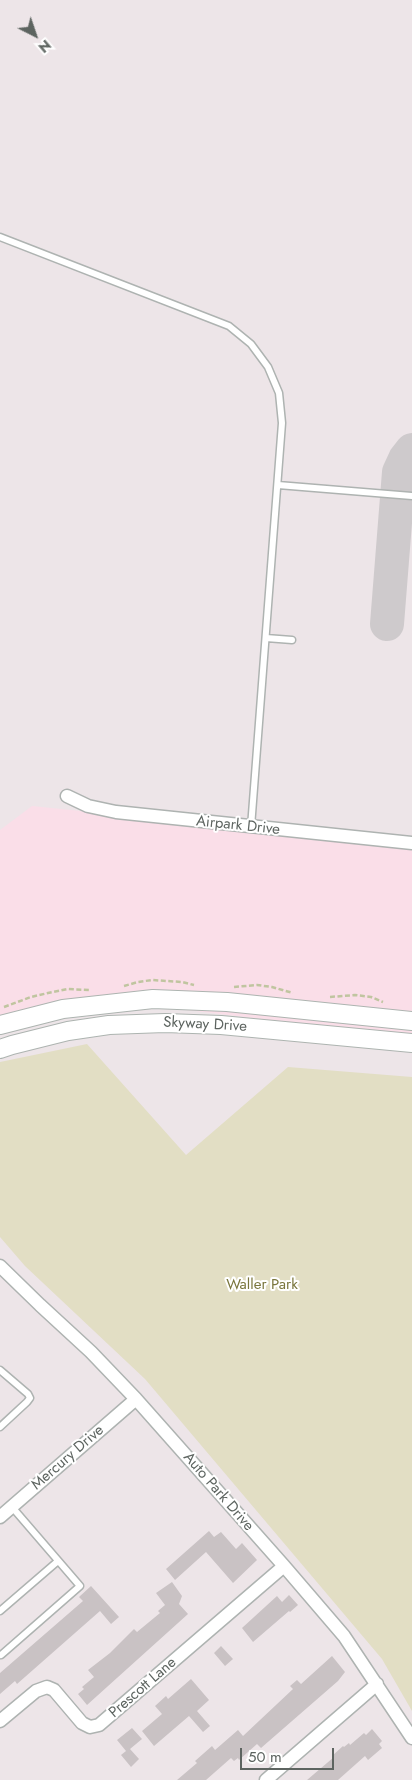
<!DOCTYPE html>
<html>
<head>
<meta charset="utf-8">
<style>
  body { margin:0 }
  #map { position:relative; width:412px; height:1780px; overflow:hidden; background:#ede5e8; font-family:Jost,sans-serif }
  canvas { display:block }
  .north { position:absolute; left:10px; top:10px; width:50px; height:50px; -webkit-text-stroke:4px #fff; paint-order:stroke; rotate:139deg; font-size:14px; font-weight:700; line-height:20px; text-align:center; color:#5d6460 }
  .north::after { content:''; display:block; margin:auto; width:18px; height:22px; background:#5d6460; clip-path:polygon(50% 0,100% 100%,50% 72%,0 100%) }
  .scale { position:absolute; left:240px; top:1748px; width:94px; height:22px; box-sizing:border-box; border:2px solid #5d6460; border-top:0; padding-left:6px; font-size:15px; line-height:18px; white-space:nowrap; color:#5d6460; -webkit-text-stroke:4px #fff; paint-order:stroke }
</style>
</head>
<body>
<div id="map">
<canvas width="412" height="1780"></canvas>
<div class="north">N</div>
<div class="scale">50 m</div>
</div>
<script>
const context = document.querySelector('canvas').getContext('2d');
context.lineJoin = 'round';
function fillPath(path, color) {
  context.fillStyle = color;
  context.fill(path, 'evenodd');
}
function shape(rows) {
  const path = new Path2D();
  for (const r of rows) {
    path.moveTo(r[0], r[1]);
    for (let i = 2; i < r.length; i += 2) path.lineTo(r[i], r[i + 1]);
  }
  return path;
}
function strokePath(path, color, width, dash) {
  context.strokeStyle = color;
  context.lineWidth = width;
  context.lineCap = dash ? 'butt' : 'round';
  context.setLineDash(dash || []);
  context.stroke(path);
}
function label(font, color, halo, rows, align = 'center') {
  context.font = font + ' Jost,sans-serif';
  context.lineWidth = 4;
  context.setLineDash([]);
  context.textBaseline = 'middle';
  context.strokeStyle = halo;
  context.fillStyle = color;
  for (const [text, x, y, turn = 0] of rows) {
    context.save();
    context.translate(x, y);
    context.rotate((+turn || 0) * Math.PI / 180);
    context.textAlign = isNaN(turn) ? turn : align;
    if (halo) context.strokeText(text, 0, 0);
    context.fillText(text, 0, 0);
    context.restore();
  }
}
fillPath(shape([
  [32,806,412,845,412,1037,145,1005,0,1029,0,830]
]), '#fadee8');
fillPath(shape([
  [87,1044,186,1155,288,1067,412,1077,412,1711,382,1659,145,1379,25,1266,0,1237,0,1062]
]), '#e2dec4');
strokePath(shape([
  [387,624,399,472,405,459,412,450]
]), '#cecacc', 34);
fillPath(shape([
  [209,1531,214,1537,221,1532,236,1549,242,1543,257,1560,233,1583,206,1552,175,1580,166,1569],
  [172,1582,182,1596,179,1604,188,1614,87,1705,78,1694,84,1689,82,1687,94,1677,88,1670,110,1653,134,1629,137,1632,160,1613,158,1611,165,1605,156,1593],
  [91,1586,119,1617,111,1624,100,1611,17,1684,15,1681,0,1694,0,1673,83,1601,79,1597],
  [289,1595,298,1605,290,1612,289,1611,253,1642,242,1628,277,1596,282,1602],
  [221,1646,233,1659,225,1666,214,1653],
  [332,1656,345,1672,338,1681,261,1748,257,1744,239,1760,238,1758,234,1761,231,1758,206,1780,177,1780,197,1763,195,1761,212,1746,215,1750,238,1730,243,1736,293,1689,290,1686,297,1680,301,1684],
  [191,1679,209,1700,197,1711,210,1726,203,1732,189,1716,154,1746,142,1731,162,1714,155,1706,166,1696,168,1699],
  [132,1728,142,1739,130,1749,139,1759,131,1767,121,1755,126,1751,117,1740],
  [372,1729,382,1741,379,1744,382,1748,368,1760,365,1756,338,1780,307,1780,334,1757,332,1756,343,1746,344,1747,349,1743,350,1745,364,1733,366,1735]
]), '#c9c2c4');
const lane = shape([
  [0,237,229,326,251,344,268,367,279,393,282,423,251,827],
  [278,485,412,496],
  [266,638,292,640],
  [0,1370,28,1394,30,1398,27,1402,0,1427],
  [0,1611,58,1561],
  [1,1655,80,1586,12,1507]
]);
const street = shape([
  [67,796,88,806,116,812,412,843],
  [0,1266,40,1305,91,1352,136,1399,284,1566,344,1636,412,1738],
  [0,1517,136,1399],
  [0,1721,36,1691,47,1687,54,1690,82,1723,90,1727,99,1725,284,1566],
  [266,1780,377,1684]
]);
const secondary = shape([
  [0,1025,63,1009,153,999,227,1002,412,1021],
  [0,1049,12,1045,68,1031,109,1025,165,1023,221,1025,412,1043]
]);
strokePath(lane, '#aeb3b1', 9);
strokePath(street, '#aeb3b1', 15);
strokePath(secondary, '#adb4b0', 20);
strokePath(shape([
  [124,986,138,982,152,980,182,982,194,985],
  [234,987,257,985,272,987,293,993],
  [330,997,355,995,371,997,383,1002],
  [4,1007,31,997,48,993,68,989,89,990]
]), '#c0c5a0', 2.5, [5, 2.5]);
strokePath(lane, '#fff', 6);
strokePath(street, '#fff', 12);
strokePath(secondary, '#fff', 18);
label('15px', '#5d6460', '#fff', [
  ["Airpark Drive",238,826,6],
  ["Skyway Drive",205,1025,3],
  ["Mercury Drive",68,1458,-41],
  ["Auto Park Drive",218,1492,49],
  ["Prescott Lane",143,1688,-41]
]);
label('15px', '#7a763d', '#fff', [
  ["Waller Park",262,1285]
]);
</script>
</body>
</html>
